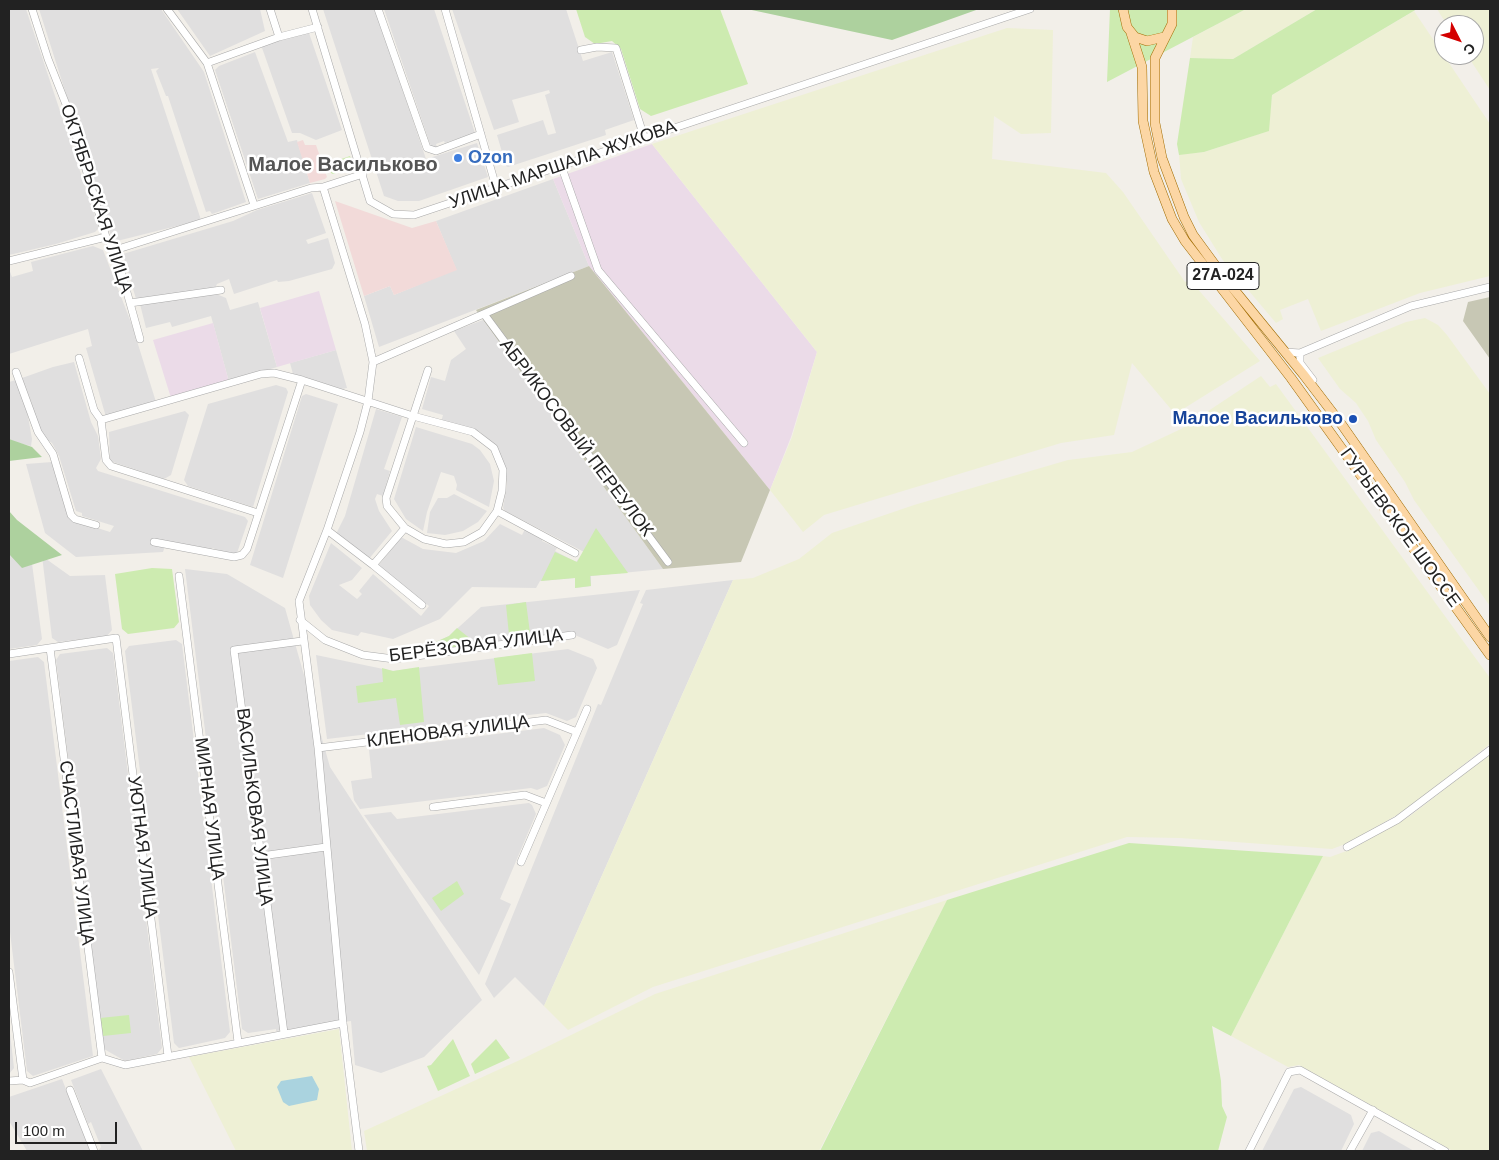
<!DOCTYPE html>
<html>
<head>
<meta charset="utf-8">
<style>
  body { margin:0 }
  #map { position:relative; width:1499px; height:1160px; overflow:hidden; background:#f2efe9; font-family:Arial,sans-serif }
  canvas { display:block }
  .frame { position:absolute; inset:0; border:10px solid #222; pointer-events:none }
  .north { position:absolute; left:1434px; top:15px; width:50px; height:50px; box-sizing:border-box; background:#fff; border:1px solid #a7a7a7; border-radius:50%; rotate:131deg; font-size:14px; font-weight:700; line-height:20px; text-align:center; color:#222 }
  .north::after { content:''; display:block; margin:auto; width:18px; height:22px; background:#d40000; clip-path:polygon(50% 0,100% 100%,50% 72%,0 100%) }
  .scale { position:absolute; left:15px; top:1122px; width:102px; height:22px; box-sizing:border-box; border:2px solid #222; border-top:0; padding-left:6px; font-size:15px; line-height:18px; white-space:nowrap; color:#222; -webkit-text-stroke:4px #fff; paint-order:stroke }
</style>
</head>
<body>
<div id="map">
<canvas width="1499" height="1160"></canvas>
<div class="frame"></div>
<div class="north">С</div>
<div class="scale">100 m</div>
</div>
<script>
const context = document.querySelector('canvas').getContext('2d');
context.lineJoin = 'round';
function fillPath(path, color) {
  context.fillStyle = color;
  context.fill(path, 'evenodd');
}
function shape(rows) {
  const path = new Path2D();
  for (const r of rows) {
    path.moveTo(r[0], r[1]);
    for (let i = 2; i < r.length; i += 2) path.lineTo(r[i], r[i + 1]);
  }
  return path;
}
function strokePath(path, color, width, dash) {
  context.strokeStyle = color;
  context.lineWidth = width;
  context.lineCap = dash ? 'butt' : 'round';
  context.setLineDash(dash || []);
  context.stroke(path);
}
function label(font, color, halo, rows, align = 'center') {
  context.font = font + ' Arial,sans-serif';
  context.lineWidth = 5;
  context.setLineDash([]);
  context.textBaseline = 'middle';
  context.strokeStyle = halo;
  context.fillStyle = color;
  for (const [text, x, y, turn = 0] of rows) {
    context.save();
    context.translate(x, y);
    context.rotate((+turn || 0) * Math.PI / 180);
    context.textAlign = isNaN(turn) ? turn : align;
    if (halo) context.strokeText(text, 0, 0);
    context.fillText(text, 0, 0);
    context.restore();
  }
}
fillPath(shape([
  [9,9,26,9,99,228,95,232,56,244,9,255],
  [39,9,161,9,204,72,246,202,212,214,210,211,206,212,168,96,166,96,156,71,159,68,151,69,201,220,113,242],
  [177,9,260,9,265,31,210,56],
  [323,9,375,9,426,159,477,143,488,177,419,201,398,201,384,196],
  [384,9,434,9,475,133,445,143,444,141,436,144,437,148,432,150],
  [452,9,566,9,583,61,612,52,634,120,605,130,606,135,508,167,506,166,497,135,543,120,548,135,556,133,545,95,550,93,549,90,512,100,519,122,494,130],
  [309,33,342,130,316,140,300,133,292,133,261,45],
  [255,52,288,142,297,140,310,183,258,199,215,70,219,66],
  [553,179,589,266,379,347,364,296,390,286,394,295,456,269,436,221],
  [312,193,326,233,306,240,308,244,328,238,335,263,332,269,289,281,278,282,277,280,234,294,229,279,217,284,215,288,136,299,123,254,233,221,257,210],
  [93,246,103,250,132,325,156,402,106,417,86,348,92,346,88,329,9,354,9,269,12,277,33,271,31,262],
  [214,293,226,298,230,310,258,302,277,367,229,382,211,316,172,327,170,322,146,328,140,304],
  [483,320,663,569,591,576,591,586,575,588,575,578,540,581,536,588,472,587,440,619,393,639,361,632,358,636,332,630,321,620,310,605,309,596,331,543,362,568,352,580,339,585,357,599,362,594,359,591,373,574,421,616,429,606,378,566,401,537,423,549,456,553,484,541,500,524,522,535,525,529,543,537,542,541,557,548,555,551,576,562,584,552,505,511,503,508,507,485,505,468,500,454,487,438,480,432,441,422,443,415,422,409,431,377,445,381,451,360,466,349,454,331],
  [336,350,347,388,342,389,293,374,290,363],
  [74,362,91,422,98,436,101,459,96,468,98,471,245,517,248,521,236,556,212,548,210,552,166,543,163,552,76,557,45,533,26,464,52,462,72,520,110,532,114,526,82,516,82,513,76,511,59,456,52,443,43,437,38,438,32,404,22,378,53,367],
  [16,380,26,405,32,439,31,446,9,441,9,382],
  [276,385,286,388,288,392,253,507,188,486,184,480,208,404],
  [306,394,338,404,283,578,250,565,302,396],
  [376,409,402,417,384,469,390,471,383,496,377,494,375,499,379,511,392,531,368,560,336,534,345,516],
  [185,411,189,415,171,475,164,479,110,461,109,432],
  [416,427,472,444,480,450,490,464,494,481,489,507,456,490,457,485,454,476,441,472,427,512,423,531,406,519,394,499],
  [454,494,487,511,478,522,463,531,445,535,427,533,430,512,438,498,447,498],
  [9,553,31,556,42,639,37,645,9,649],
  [42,556,70,576,105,575,112,630,107,636,58,642,52,638],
  [185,569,227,574,285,608,330,767,482,1000,424,1057,381,1073,355,1065,351,1021,276,1031,276,1029,248,1033,242,1029],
  [733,580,544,1006,515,977,494,998,485,984,598,704,601,705,643,604,640,603,646,590],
  [640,590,617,645,608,649,570,633,434,650,431,644,449,636,481,607],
  [176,640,182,644,230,1032,225,1038,179,1048,174,1043,125,651,129,646],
  [107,648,113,653,162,1048,157,1054,125,1061,104,1049,56,660,60,654],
  [568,649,593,659,597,668,576,717,567,721,546,713,327,739,316,655,393,671],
  [38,657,44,662,93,1056,33,1076,27,1071,9,924,9,661],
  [544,728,560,735,565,745,547,786,537,790,531,788,360,809,354,800,351,781,372,778,369,750],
  [529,803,532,805,536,814,500,899,511,904,479,975,364,815,391,812,397,819],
  [9,1024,14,1068,9,1074],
  [101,1069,143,1151,98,1151,101,1147,91,1122,88,1124,71,1080],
  [62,1079,90,1151,27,1151,9,1121,9,1097],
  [1301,1087,1351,1115,1354,1124,1341,1151,1262,1151,1294,1089],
  [1379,1131,1414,1151,1362,1151,1371,1133]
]), '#e0dfdf');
fillPath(shape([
  [303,140,305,145,316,145,327,177,325,179,310,183,297,142],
  [335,201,412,228,436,221,457,270,394,295,390,286,364,296]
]), '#f2dad9');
fillPath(shape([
  [652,144,817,352,791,437,770,490,589,266,553,179],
  [319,291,336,350,277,367,260,308],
  [213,323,229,382,171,398,153,340]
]), '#ebdbe8');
fillPath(shape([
  [589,266,770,490,741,562,663,569,476,310],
  [1490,297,1490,359,1463,321,1468,302]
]), '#c7c7b4');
fillPath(shape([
  [1246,9,1317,9,1233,59,1190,58,1193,37],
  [1437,9,1490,9,1490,90,1467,55,1474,55,1474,25,1447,25],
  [1414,11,1490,124,1490,276,1420,293,1321,331,1308,299,1280,310,1283,319,1276,323,1222,259,1199,222,1181,179,1179,154,1204,152,1268,131,1272,95],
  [1007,28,1053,30,1051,133,1021,134,994,116,992,159,1106,173,1123,192,1185,282,1190,280,1260,361,1175,414,1132,363,1114,435,1061,443,824,515,803,532,770,490,792,437,817,352,652,144],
  [1425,318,1438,325,1447,335,1490,394,1490,606,1414,500,1405,482,1376,440,1368,421,1356,403,1340,389,1318,358,1406,322],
  [1261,376,1270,387,1276,384,1490,678,1490,744,1404,811,1348,843,1332,849,1180,838,1127,837,653,987,568,1030,544,1006,733,580,753,578,799,559,832,533,914,505,1068,460,1132,452,1181,429],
  [1490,754,1490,1151,1453,1151,1299,1065,1288,1067,1231,1036,1323,856,1330,857,1352,849,1410,816],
  [947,900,819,1151,367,1151,364,1131,522,1059,655,994],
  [339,1029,352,1151,236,1151,189,1057]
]), '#eef0d5');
fillPath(shape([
  [576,9,720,9,748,84,651,116,640,109,621,49,612,41,595,44,585,37],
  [1110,9,1246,9,1107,82],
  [1317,9,1417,9,1272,95,1269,131,1204,152,1179,155,1177,144,1190,58,1233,59],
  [350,156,354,168,333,174,331,173,327,164],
  [596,528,628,573,590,576,591,586,575,588,575,578,541,581,555,552,577,562],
  [152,568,172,569,179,622,174,628,128,634,122,629,115,574],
  [526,602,530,633,509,635,506,605],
  [457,628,472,640,472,645,434,650,431,644,449,636],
  [532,653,535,681,498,685,494,658],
  [419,667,424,722,400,725,396,698,358,703,356,686,383,682,382,668,393,671],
  [1129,843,1323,856,1231,1036,1212,1026,1221,1081,1222,1106,1227,1117,1218,1151,820,1151,947,900],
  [457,881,464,894,441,911,432,898],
  [129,1015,131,1033,103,1036,100,1018],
  [453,1039,470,1076,438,1091,427,1066,431,1065],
  [496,1039,510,1058,475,1074,471,1064]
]), '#cdebb0');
fillPath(shape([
  [747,9,979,9,892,40],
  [9,439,32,447,42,457,9,461],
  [9,511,17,520,62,555,22,568,9,554]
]), '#add19e');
fillPath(shape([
  [312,1076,319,1089,317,1100,289,1106,283,1102,277,1087,281,1081]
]), '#aad3df');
const minor = shape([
  [32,9,48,59,69,112,106,237,115,250,130,303,221,290],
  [167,9,207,63,254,205],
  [270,9,279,37],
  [312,9,370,201,393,214,414,215,1030,9],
  [378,9,427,148,436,151,481,134],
  [445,9,496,187],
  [581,50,597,47,616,48,644,137],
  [207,63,279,37,318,27],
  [561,165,598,270,744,443],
  [323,187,365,324,373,362,368,401,360,432,327,530,299,601,318,748,343,1023,359,1151],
  [115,250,311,188,323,187,363,174],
  [9,261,106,237],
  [130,303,140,339],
  [484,314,668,562],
  [1285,352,1300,353,1411,306,1490,287],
  [1300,353,1300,363,1313,380],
  [79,358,94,410,101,420,261,374,274,373,302,380],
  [373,362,571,276],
  [16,372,38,432,53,454,71,515,75,519,96,525],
  [101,420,106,460,111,466,258,513],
  [497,511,575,553],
  [327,530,373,565,405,528],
  [154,542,234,557,242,555,247,549,302,380,413,416,473,432,494,448,503,470,502,491,497,511,482,532,464,542,446,544,424,539,405,528,387,506,386,498,413,416,428,370],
  [373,565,422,605],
  [179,576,238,1042],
  [300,620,325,640,363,655,394,659,572,635],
  [50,648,102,1058],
  [9,654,116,638,168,1056],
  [318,748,546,720,577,732],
  [433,807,525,795,546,803],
  [1347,847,1397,820,1490,750],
  [261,856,326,847],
  [521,862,587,709],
  [9,972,23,1080],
  [284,1033,234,650,302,641],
  [9,1081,23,1080,30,1083,102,1058,125,1065,343,1023],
  [70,1090,94,1151],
  [1249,1151,1289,1072,1300,1070,1445,1151],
  [1350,1151,1373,1110]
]);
const major = shape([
  [1123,9,1127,27,1135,37,1147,41,1164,37],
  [1172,9,1172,24,1155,58,1155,123,1162,158,1184,217,1193,235,1223,276,1303,374,1342,425,1490,637],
  [1131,33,1142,67,1143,121,1154,172,1172,219,1185,241,1291,378,1490,655]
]);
strokePath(minor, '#a9a9a9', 8);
strokePath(major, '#a06b00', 10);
strokePath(minor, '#fff', 7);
strokePath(major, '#fcd6a4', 9);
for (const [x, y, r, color] of [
  [458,158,5,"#3f7fe0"],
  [1353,419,5,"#1a4fb4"]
]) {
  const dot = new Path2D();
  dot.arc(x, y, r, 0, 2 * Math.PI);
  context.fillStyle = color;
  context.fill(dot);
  strokePath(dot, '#fff', 2);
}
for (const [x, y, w] of [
  [1223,276,72]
]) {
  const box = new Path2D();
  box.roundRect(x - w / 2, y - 13.5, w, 27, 4);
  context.fillStyle = '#fff';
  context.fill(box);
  strokePath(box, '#222', 1);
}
label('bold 16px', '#222', null, [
  ["27А-024",1223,276]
]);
label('bold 18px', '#366cbe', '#fff', [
  ["Ozon",468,158]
], 'left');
label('18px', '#222', '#fff', [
  ["УЛИЦА МАРШАЛА ЖУКОВА",563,165,-19],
  ["ОКТЯБРЬСКАЯ УЛИЦА",96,199,72],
  ["АБРИКОСОВЫЙ ПЕРЕУЛОК",576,438,53],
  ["ГУРЬЕВСКОЕ ШОССЕ",1400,528,54],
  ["БЕРЁЗОВАЯ УЛИЦА",476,646,-7],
  ["КЛЕНОВАЯ УЛИЦА",448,732,-7],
  ["ВАСИЛЬКОВАЯ УЛИЦА",254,807,83],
  ["МИРНАЯ УЛИЦА",209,809,83],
  ["УЮТНАЯ УЛИЦА",142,847,83],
  ["СЧАСТЛИВАЯ УЛИЦА",76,853,83]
]);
label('bold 18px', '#164399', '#fff', [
  ["Малое Васильково",1343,419]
], 'right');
label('bold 20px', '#555', '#fff', [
  ["Малое Васильково",343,165]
]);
</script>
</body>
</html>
